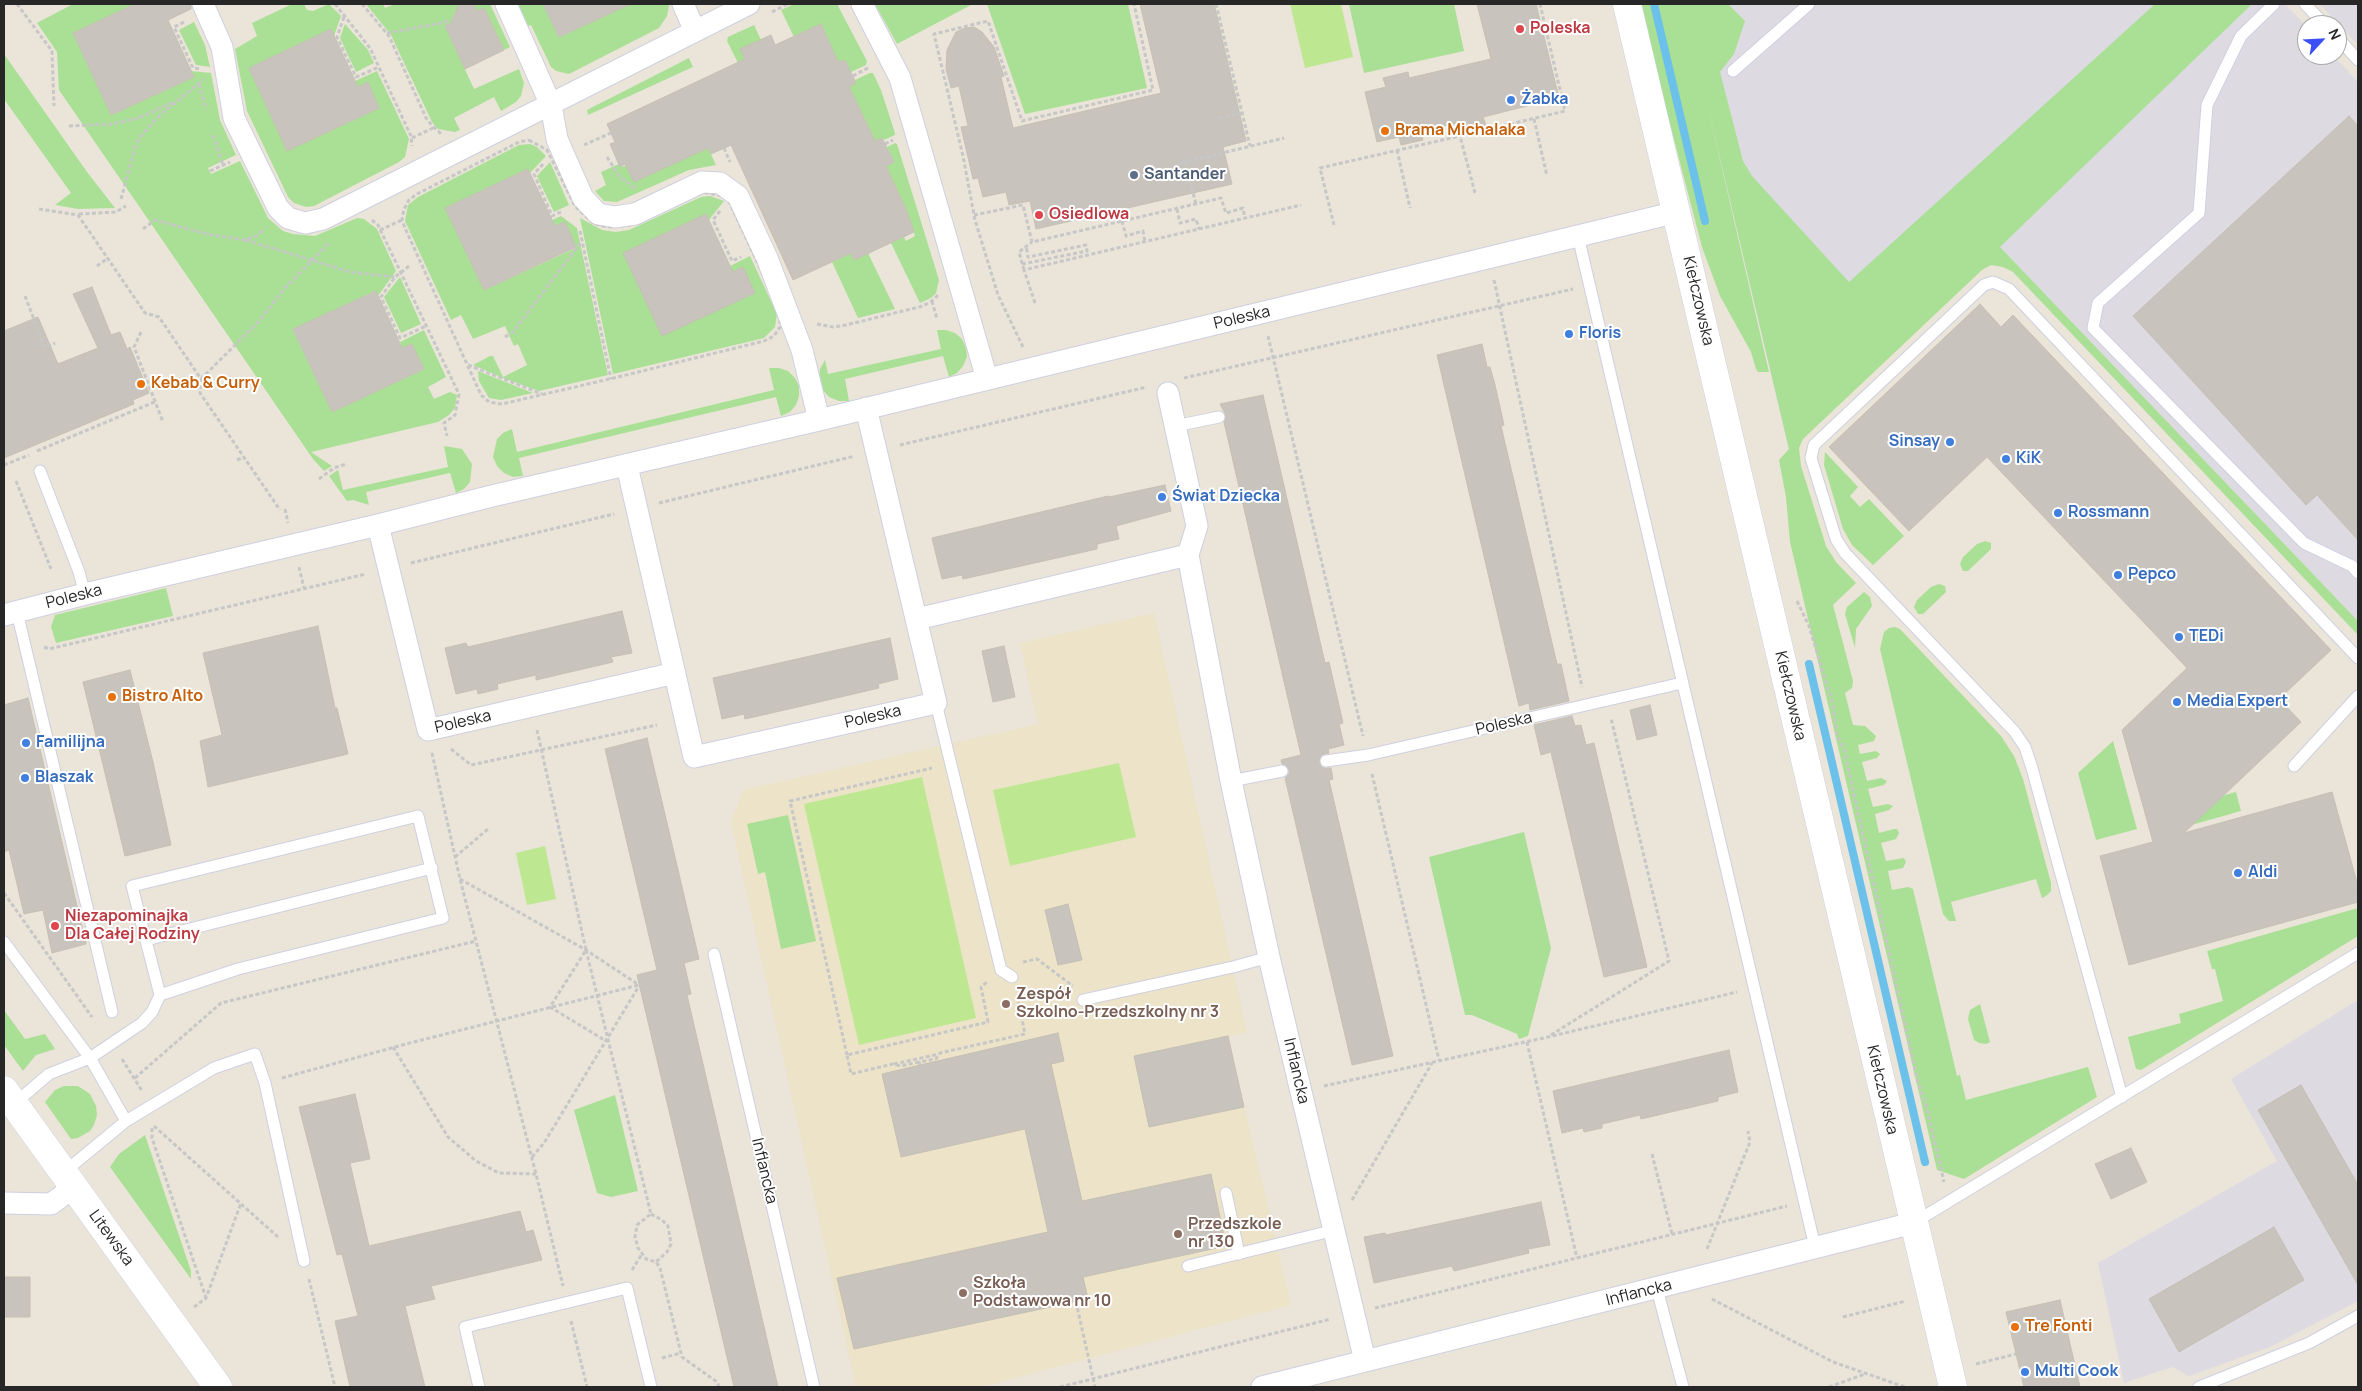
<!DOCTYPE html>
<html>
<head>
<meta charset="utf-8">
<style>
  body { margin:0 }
  #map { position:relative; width:2362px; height:1391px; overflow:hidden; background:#eae4d9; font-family:Manrope,sans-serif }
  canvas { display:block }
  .frame { position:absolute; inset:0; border:5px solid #272727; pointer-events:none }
  .north { position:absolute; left:2297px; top:15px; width:50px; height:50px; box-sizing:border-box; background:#fff; border:1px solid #a9a9a9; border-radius:50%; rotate:65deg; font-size:14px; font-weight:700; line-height:20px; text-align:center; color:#272727 }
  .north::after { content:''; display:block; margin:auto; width:18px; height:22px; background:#3a50f6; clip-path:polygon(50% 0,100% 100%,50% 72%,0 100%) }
</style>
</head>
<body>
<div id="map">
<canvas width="2362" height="1391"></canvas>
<div class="frame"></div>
<div class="north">N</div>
</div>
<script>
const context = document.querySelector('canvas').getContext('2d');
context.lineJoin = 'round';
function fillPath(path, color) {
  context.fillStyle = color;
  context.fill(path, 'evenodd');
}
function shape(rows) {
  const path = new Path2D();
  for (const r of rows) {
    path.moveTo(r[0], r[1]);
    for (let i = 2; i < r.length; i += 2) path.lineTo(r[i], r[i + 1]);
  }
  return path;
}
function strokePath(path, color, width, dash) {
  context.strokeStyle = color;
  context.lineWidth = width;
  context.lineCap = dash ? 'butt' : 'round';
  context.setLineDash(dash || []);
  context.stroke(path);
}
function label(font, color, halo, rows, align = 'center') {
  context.font = font + ' Manrope,sans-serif';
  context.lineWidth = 4;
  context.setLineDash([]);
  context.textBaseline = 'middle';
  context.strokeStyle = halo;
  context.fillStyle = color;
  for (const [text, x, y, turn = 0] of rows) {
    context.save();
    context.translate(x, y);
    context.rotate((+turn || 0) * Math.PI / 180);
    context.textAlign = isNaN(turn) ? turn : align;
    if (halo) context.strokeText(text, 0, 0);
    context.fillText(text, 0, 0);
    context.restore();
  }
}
fillPath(shape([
  [1683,4,2285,4,2307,27,2307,55,2333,55,2358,82,2358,621,2000,247,1789,450],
  [2320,4,2358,4,2358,45],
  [2358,1000,2358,1301,2270,1347,2189,1376,2172,1367,2124,1383,2098,1263,2277,1161,2231,1079]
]), '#dddae2');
fillPath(shape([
  [1154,613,1247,1032,1228,1037,1291,1305,981,1387,856,1387,731,822,743,790,1038,724,1020,643]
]), '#ece3c8');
fillPath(shape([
  [73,4,135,4,73,33,111,115,194,77,191,71,211,73,220,120,236,155,208,168,211,174,240,161,268,218,283,231,293,234,315,236,357,218,364,219,377,229,396,271,378,296,375,291,293,330,332,412,424,369,412,344,402,348,400,342,424,330,446,377,428,387,434,399,450,392,457,395,455,408,449,415,438,422,311,452,332,466,324,471,313,459,59,90,57,52,37,23],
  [292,4,304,4,307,10,313,11,329,4,341,16,334,36,331,29,249,68,287,150,379,108,368,83,358,87,355,81,377,71,409,139,405,157,399,162,314,206,306,207,294,203,288,197,247,111,235,49,257,36,252,23],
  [366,4,383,4,385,8,395,4,464,4,463,8,455,12,453,18,454,21,445,26,474,89,519,69,524,83,521,96,516,102,501,111,494,97,454,118,460,130,455,132,438,129,432,122,391,35],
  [474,4,490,4,510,47,504,50,484,8,477,11],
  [515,4,543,4,559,37,631,4,668,4,669,6,667,16,659,28,569,74,556,71,551,67,531,25,525,27],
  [794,4,837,4,867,61,866,65,851,72,845,60,838,62,821,24,794,37,781,10],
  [875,4,973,4,897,44],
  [987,4,1128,4,1147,88,1025,114],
  [1349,4,1454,4,1464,51,1364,73],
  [1641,4,1728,4,1745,21,1734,54,1720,72,1743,161,1752,176,1849,282,2155,4,2252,4,2000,247,2358,621,2358,635,2013,272,2003,267,1991,265,1982,270,1803,439,1799,448,1801,466,1826,546,1836,562,1856,583,1833,605,1853,681,1852,688,1845,693,1853,725,1865,726,1876,736,1874,741,1858,745,1860,754,1876,751,1880,754,1877,758,1862,762,1867,781,1881,778,1887,781,1884,785,1868,789,1873,807,1888,804,1893,806,1889,810,1875,814,1879,833,1894,829,1897,829,1899,833,1896,839,1881,843,1886,861,1904,858,1906,862,1903,868,1888,871,1892,890,1908,887,1913,889,1957,1076,1960,1075,1966,1100,2088,1067,2097,1097,1964,1179,1937,1170,1790,542,1786,497,1779,460,1789,449,1706,99,1769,372,1758,372,1756,369,1751,352,1720,296,1702,247,1655,67],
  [194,22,205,45,210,67,196,65,179,30],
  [345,24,368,50,374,63,356,72,340,38],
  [754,25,761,40,741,50,745,59,738,63,727,41,728,37],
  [4,54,87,172,115,208,78,209,55,205,71,193,4,99],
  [689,58,693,67,588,115,587,110],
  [870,73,873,73,881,90,895,133,895,135,884,140,882,138,875,141,849,87,856,83,855,80],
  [895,143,897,144,939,280,936,293,931,298,920,303,891,243,904,237,906,241,915,236,907,212,886,166,894,162,887,147],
  [530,144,537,147,546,156,530,173,528,169,446,208,484,290,576,248,565,222,555,226,552,220,561,216,577,228,608,375,539,391,503,378,473,365,490,356,493,356,503,377,527,365,518,344,514,346,505,326,473,339,461,315,451,320,405,221,408,205,418,197,519,145],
  [708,148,716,165,689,170,617,202,604,201,595,191,606,185,601,172,619,164,620,167],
  [550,162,569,205,554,212,537,176],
  [710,196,724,201,709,220,706,214,662,335,743,267,733,272,730,266,750,256,777,314,775,327,764,338,613,374,580,218,602,230,615,232,629,230,701,197],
  [851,253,854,260,868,253,895,309,858,318,832,262],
  [400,277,421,324,401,333,384,297],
  [937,330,946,330,955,333,962,339,966,348,967,357,963,366,957,373,949,377,943,356,845,379,849,401,839,401,829,397,822,389,819,379,820,369,825,360,828,374,941,349],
  [769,368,779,368,788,371,795,378,799,386,799,396,796,405,790,412,781,416,776,397,519,458,523,476,513,477,504,473,497,466,493,457,497,439,503,433,512,429,517,452,774,390],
  [478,371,533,393,501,400,489,398,479,381],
  [444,446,462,449,472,464,470,482,464,489,456,493,450,473,366,492,369,505,353,500,347,501,329,476,338,470,343,490,448,467],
  [1825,452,1858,487,1850,496,1860,507,1869,499,1904,536,1873,565,1852,545,1843,529,1824,465],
  [1985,541,1991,543,1991,549,1968,571,1963,571,1960,564,1963,557,1977,544],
  [1939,584,1945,586,1946,592,1923,614,1918,614,1914,607,1917,600,1931,587],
  [166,588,173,616,56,643,51,627,55,615],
  [1864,592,1870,597,1872,606,1856,629,1855,648,1845,614,1847,607],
  [1895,627,1900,629,2001,736,2014,756,2023,779,2051,883,2051,891,2046,896,2042,898,2036,879,1951,902,1956,921,1949,921,1943,914,1880,649,1884,632,1889,628],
  [2113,741,2137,829,2096,840,2078,773],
  [2236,792,2241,811,2152,836,2146,817],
  [788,815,816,941,781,949,765,872,758,874,747,824],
  [1524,832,1551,948,1528,1036,1519,1039,1517,1034,1472,1015,1465,1015,1429,857],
  [2358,908,2358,936,2141,1070,2136,1069,2128,1037,2181,1023,2179,1014,2223,1001,2215,969,2212,969,2207,951],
  [1980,1004,1990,1042,1986,1044,1979,1043,1974,1040,1968,1019,1970,1010],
  [4,1010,25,1039,45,1034,55,1049,36,1055,23,1071,4,1045],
  [64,1086,78,1086,90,1094,96,1106,97,1115,94,1125,90,1131,78,1138,71,1139,45,1102,55,1090],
  [615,1095,638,1191,611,1197,597,1193,574,1110],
  [145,1135,191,1271,191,1279,110,1167,119,1154]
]), '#aae095');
fillPath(shape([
  [1290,4,1341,4,1353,57,1305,68],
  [1119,763,1136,837,1010,866,993,790],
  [922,777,976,1018,859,1045,804,804],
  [545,846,556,899,527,905,516,853]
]), '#bde891');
strokePath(shape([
  [1654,4,1705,221],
  [1809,664,1925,1162]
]), '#6cc1eb', 8);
const building = shape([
  [135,4,191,4,191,9,168,20,194,77,111,115,73,33,135,4],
  [459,4,474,4,477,11,484,8,504,50,465,69,445,26,451,23,459,4],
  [543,4,631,4,559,37,543,4],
  [1140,4,1214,4,1246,141,1223,147,1232,184,1036,229,1030,201,1009,205,1006,192,983,197,978,178,973,179,961,127,968,126,959,86,951,88,946,69,947,50,956,32,965,28,974,27,982,32,994,47,1004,76,1001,77,1013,128,1161,93,1140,4],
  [1477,4,1536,4,1559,98,1483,117,1486,125,1464,131,1462,122,1420,131,1423,140,1401,145,1399,137,1377,142,1365,92,1386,87,1383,78,1408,72,1409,78,1491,59,1477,4],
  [821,24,838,62,845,60,856,83,849,87,875,141,882,138,894,162,886,166,907,212,914,232,854,260,851,253,793,280,731,145,711,154,708,148,634,182,625,164,620,167,610,144,615,142,607,124,745,59,740,49,771,35,775,45,821,24],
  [331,29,358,87,368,82,379,108,287,151,249,68,331,29],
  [2349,116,2358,126,2358,540,2317,495,2306,505,2133,316,2349,116],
  [528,169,555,226,565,222,576,247,484,290,445,208,528,169],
  [706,214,733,272,743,267,755,293,662,336,623,253,706,214],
  [92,287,111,335,120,332,127,349,130,347,149,393,133,400,134,404,4,458,4,331,38,317,58,364,98,348,73,294,92,287],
  [376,291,402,348,412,344,424,369,332,412,293,329,376,291],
  [1980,304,2001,327,2013,315,2331,650,2279,699,2301,722,2184,833,2332,792,2358,886,2358,902,2129,965,2100,856,2153,842,2122,730,2187,668,1987,457,1909,531,1829,447,1980,304],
  [1482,344,1487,367,1490,367,1495,385,1504,425,1501,426,1557,664,1561,664,1569,701,1530,710,1529,703,1519,706,1437,355,1482,344],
  [1263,395,1325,663,1329,662,1343,723,1339,724,1344,745,1328,749,1329,753,1321,755,1319,763,1323,768,1331,768,1333,779,1329,780,1393,1056,1352,1065,1285,778,1289,774,1289,769,1282,764,1281,760,1301,755,1224,422,1226,415,1220,404,1263,395],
  [1165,485,1171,511,1116,526,1119,539,1097,544,1097,549,963,579,962,575,942,579,932,538,1108,496,1109,497,1165,485],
  [622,611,632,653,611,657,613,662,536,680,536,675,497,684,498,689,478,694,477,689,456,694,445,648,466,643,468,647,622,611],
  [318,626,335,708,337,708,348,754,208,787,200,741,222,735,203,653,318,626],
  [890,638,898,679,878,684,879,688,802,706,745,719,744,714,722,719,713,678,890,638],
  [1004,646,1015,697,993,702,982,651,1004,646],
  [130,670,153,762,171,845,125,856,83,682,130,670],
  [28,698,86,944,52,953,43,910,24,914,9,850,4,852,4,705,28,698],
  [1650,705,1657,735,1637,740,1630,710,1650,705],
  [1572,716,1575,726,1581,725,1586,745,1594,743,1647,967,1604,977,1551,752,1541,755,1534,725,1572,716],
  [647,738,699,959,684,963,691,994,687,995,778,1387,734,1387,637,975,657,970,605,749,647,738],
  [1068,904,1082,960,1058,965,1045,910,1068,904],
  [1058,1033,1064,1061,1051,1064,1082,1201,1211,1174,1226,1246,1083,1277,1088,1299,854,1349,837,1278,1048,1232,1025,1129,901,1157,882,1074,1058,1033],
  [1228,1036,1244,1107,1149,1127,1134,1056,1228,1036],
  [1729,1050,1738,1092,1718,1097,1718,1101,1641,1119,1640,1115,1602,1124,1602,1128,1584,1132,1583,1128,1562,1133,1553,1091,1729,1050],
  [2301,1085,2358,1185,2358,1285,2258,1110,2301,1085],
  [355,1094,370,1159,350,1163,369,1246,520,1211,526,1232,533,1230,542,1260,431,1286,435,1299,405,1306,425,1387,350,1387,335,1321,358,1316,342,1254,337,1255,299,1107,355,1094],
  [2131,1148,2147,1182,2111,1199,2095,1164,2131,1148],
  [1541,1202,1550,1245,1528,1249,1529,1253,1454,1271,1452,1266,1374,1283,1364,1237,1385,1233,1386,1235,1541,1202],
  [2274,1227,2304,1280,2179,1352,2149,1299,2274,1227],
  [4,1277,30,1277,30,1317,4,1317,4,1277],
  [2060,1300,2080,1387,2024,1387,2006,1312,2060,1300]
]);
fillPath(building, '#c8c3bc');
strokePath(building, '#c5c0b3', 1);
const service = shape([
  [2274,4,2241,36,2207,105,2199,213,2098,303,2093,328,2304,543,2352,566,2358,573],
  [2305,4,2325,25],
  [2337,37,2358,60],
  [1733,71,1809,4],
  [1578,236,1815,1247],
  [1175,426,1219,417],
  [40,471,79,572,85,594],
  [17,612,112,1012],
  [936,703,1001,970,1012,977],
  [1326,761,1368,755,1682,683],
  [2294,766,2358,696],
  [1231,781,1282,771],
  [146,940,432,868],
  [4,942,90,1058,126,1121,63,1173],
  [714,954,814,1387],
  [1083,1000,1233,967,1269,957],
  [2122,1097,2032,768,2025,747,2014,731,1845,553,1836,539,1811,458,1814,445,1984,285,1993,282,2009,289,2358,658],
  [14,1104,49,1074,90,1058,142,1023,152,1012,160,995,238,969,443,918,418,816,132,886,160,995],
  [126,1121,214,1068,255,1054,265,1083,304,1261],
  [1226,1193,1239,1254],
  [1915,1222,2358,953],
  [1188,1266,1335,1230],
  [1657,1289,1683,1387],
  [479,1387,465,1327,627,1288,651,1387],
  [2199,1387,2309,1343,2358,1316]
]);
const minor = shape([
  [203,4,222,47,234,118,278,208,288,218,305,223,323,219,749,4],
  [506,4,551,105,557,139,563,153,583,198,598,214,615,217,635,214,702,182,720,183,738,196,767,258,802,350,819,420],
  [683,4,695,31],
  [862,4,900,78,987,379],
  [1168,393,1197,526,1188,555,1231,781,1269,957,1365,1361],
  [627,466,694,757,936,703,866,408],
  [378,525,428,730,675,673],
  [4,615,85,594,378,525,492,496,819,420,1677,212],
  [917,619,1188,555],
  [4,1203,51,1204,74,1187],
  [1262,1387,1913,1223]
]);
const tertiary = shape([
  [1627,4,1953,1387],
  [4,1090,218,1387]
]);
strokePath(service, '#ced0e0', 13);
strokePath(minor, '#ced0e0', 23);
strokePath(tertiary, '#ced0e0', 29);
strokePath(shape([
  [17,4,52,51,54,106],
  [335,4,370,48,411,136,412,146],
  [362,4,389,36,427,120,441,134],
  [1216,4,1250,146],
  [772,12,787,4],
  [344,17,337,37,356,77,379,67],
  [184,22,174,27,193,68,201,69],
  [387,33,442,23,451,20],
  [853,76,868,68],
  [199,84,206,110],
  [1219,118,1242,113],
  [1534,119,1547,176],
  [69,126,112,124,139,118,174,102],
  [213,135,223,165],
  [412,138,433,128],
  [529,140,547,150,575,206,593,223,603,226,613,227,630,225,702,192,723,196,729,201,774,298,780,316,780,327,774,336,764,341,618,377,502,404,489,402,481,395,405,228,402,220,404,209,409,200,417,194,519,142,529,140],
  [885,144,893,140],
  [584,145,611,133],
  [724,148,730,162],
  [1397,150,1410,208],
  [607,157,619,176,635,188],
  [1185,162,1196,204],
  [1181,163,1284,138],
  [543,164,534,174,552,216,563,211],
  [210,171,230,162],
  [1475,193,1460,136,1565,111,1540,4],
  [121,199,135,148,140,137,157,118,204,79],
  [39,209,78,215,145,313,159,317,201,379,200,393,280,510],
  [1177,209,1180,223,1196,219,1199,229],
  [720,211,713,220,732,261,741,257],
  [79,214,116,212,126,206],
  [974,215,1023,205,1032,242,1221,198,1226,213,1243,208,1245,219],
  [372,220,378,225,459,394,455,415,444,423,447,436],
  [1122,221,1126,236,1143,231,1145,242],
  [1334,225,1320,168,1460,136],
  [143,229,155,220,207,234,245,240,258,235,265,228],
  [380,230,402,220],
  [580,231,611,379],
  [246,240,350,272,395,277],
  [1022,264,1087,251,1086,245,1028,257,1026,245],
  [97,266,108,258],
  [409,266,395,277,381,297,400,338,426,326],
  [1024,270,1019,252,1032,242],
  [1494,280,1582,687],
  [25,296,45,348,55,343],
  [932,301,937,319],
  [1035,303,1024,270,1301,205],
  [817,324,833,327,846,325,923,306,932,301,939,294],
  [141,332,134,347,163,422],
  [1268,336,1363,736],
  [505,337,513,332,582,241],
  [1023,347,998,295,975,220,963,156,934,34,988,21,1022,121,1153,90,1134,4],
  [468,365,542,394],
  [1184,378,1573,289],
  [201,379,259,321,284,289,329,243],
  [900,445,1147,387],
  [37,451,157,401],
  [237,460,244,457],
  [4,465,29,455],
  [319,479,334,468,346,464],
  [16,481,51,569],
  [659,503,855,456],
  [285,509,288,523],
  [411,563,614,514],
  [299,567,304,588],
  [1797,601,1809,626,1833,705,1837,735,1844,749,1917,1079,1927,1109,1944,1182],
  [44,647,49,649,366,574],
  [537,730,586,950,550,1007,606,1041],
  [451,749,471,765,657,725],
  [432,753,460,879,536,1174,563,1286],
  [1372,774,1439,1060],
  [455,857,488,829],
  [460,879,586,950,639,985],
  [4,893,92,1017],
  [586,950,651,1214,637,1225,635,1237,638,1248,646,1259,656,1262,660,1268,682,1357,717,1382,719,1387],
  [1023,962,1037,959,1073,986],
  [1551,1035,1669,961,1611,718],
  [1527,1042,1577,1258],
  [393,1047,448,1137,476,1161,499,1173,536,1174],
  [847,1055,790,801,932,768],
  [122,1059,142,1091],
  [919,1062,901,1066,893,1064,851,1074,847,1055,988,1022,981,987,987,982],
  [894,1064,939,1054],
  [920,1065,919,1062,936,1059,940,1053,1025,1034,1017,995],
  [135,1078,221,1003,476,941],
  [282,1078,406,1044,639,985],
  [1324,1086,1548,1037,1737,992],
  [154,1126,278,1237],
  [152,1128,152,1138,206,1298],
  [1652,1154,1672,1234],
  [532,1157,544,1143,639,986],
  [1352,1200,1432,1063],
  [651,1214,662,1220,668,1226,671,1244,667,1252,656,1262],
  [1707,1249,1750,1142,1748,1131],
  [632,1270,642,1254],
  [309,1279,335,1387],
  [1712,1299,1833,1362,1905,1387],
  [1076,1302,1095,1387],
  [194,1307,206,1298,241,1203],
  [1375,1308,1787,1206],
  [1843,1317,1906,1301],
  [571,1321,587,1387],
  [662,1358,681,1353],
  [1976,1364,2016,1354],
  [1060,1387,1331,1319],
  [1829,1387,1865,1374]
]), '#c7c7c7', 3, [4, 2.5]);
strokePath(service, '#fff', 11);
strokePath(minor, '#fff', 21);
strokePath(tertiary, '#fff', 28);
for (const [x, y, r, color] of [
  [1520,29,5,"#e0444e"],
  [1511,100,5,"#3f7fe0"],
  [1385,131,5,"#e8710a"],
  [1134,175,5,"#5c6f8a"],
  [1039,215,5,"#e0444e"],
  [1569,334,5,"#3f7fe0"],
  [141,384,5,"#e8710a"],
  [1950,442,5,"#3f7fe0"],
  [2006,459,5,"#3f7fe0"],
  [1162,497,5,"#3f7fe0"],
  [2058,513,5,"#3f7fe0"],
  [2118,575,5,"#3f7fe0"],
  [2179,637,5,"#3f7fe0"],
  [112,697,5,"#e8710a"],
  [2177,702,5,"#3f7fe0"],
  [26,743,5,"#3f7fe0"],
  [25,778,5,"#3f7fe0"],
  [2238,873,5,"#3f7fe0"],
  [55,926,5,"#e0444e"],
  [1006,1004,5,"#8d6e63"],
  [1178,1234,5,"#8d6e63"],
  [963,1293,5,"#8d6e63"],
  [2015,1327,5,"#e8710a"],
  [2025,1372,5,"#3f7fe0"]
]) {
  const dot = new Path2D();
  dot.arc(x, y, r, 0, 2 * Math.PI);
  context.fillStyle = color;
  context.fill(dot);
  strokePath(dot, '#fff', 2);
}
label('bold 16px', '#be3a42', '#fff', [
  ["Poleska",1530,29],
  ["Osiedlowa",1049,215],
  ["Niezapominajka",65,917],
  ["Dla Całej Rodziny",65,935]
], 'left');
label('bold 16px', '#366cbe', '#fff', [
  ["Żabka",1521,100],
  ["Floris",1579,334],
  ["Sinsay",1940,442,"right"],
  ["KiK",2016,459],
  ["Świat Dziecka",1172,497],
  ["Rossmann",2068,513],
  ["Pepco",2128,575],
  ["TEDi",2189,637],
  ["Media Expert",2187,702],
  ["Familijna",36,743],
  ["Blaszak",35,778],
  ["Aldi",2248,873],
  ["Multi Cook",2035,1372]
], 'left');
label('bold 16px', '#c56008', '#fff', [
  ["Brama Michalaka",1395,131],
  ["Kebab & Curry",151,384],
  ["Bistro Alto",122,697],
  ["Tre Fonti",2025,1327]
], 'left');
label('bold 16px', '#4e5e75', '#fff', [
  ["Santander",1144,175]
], 'left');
label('16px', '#272727', '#fff', [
  ["Kiełczowska",1698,301,77],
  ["Poleska",1242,318,-13],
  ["Poleska",74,597,-14],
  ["Kiełczowska",1790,696,77],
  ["Poleska",873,717,-13],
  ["Poleska",463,722,-13],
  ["Poleska",1504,724,-13],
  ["Inflancka",1296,1071,77],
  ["Kiełczowska",1882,1090,77],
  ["Inflancka",764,1171,77],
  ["Litewska",111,1238,54],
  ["Inflancka",1639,1293,-14]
]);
label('bold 16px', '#785e54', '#fff', [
  ["Zespół",1016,995],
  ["Szkolno-Przedszkolny nr 3",1016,1013],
  ["Przedszkole",1188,1225],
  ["nr 130",1188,1243],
  ["Szkoła",973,1284],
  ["Podstawowa nr 10",973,1302]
], 'left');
</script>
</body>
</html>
